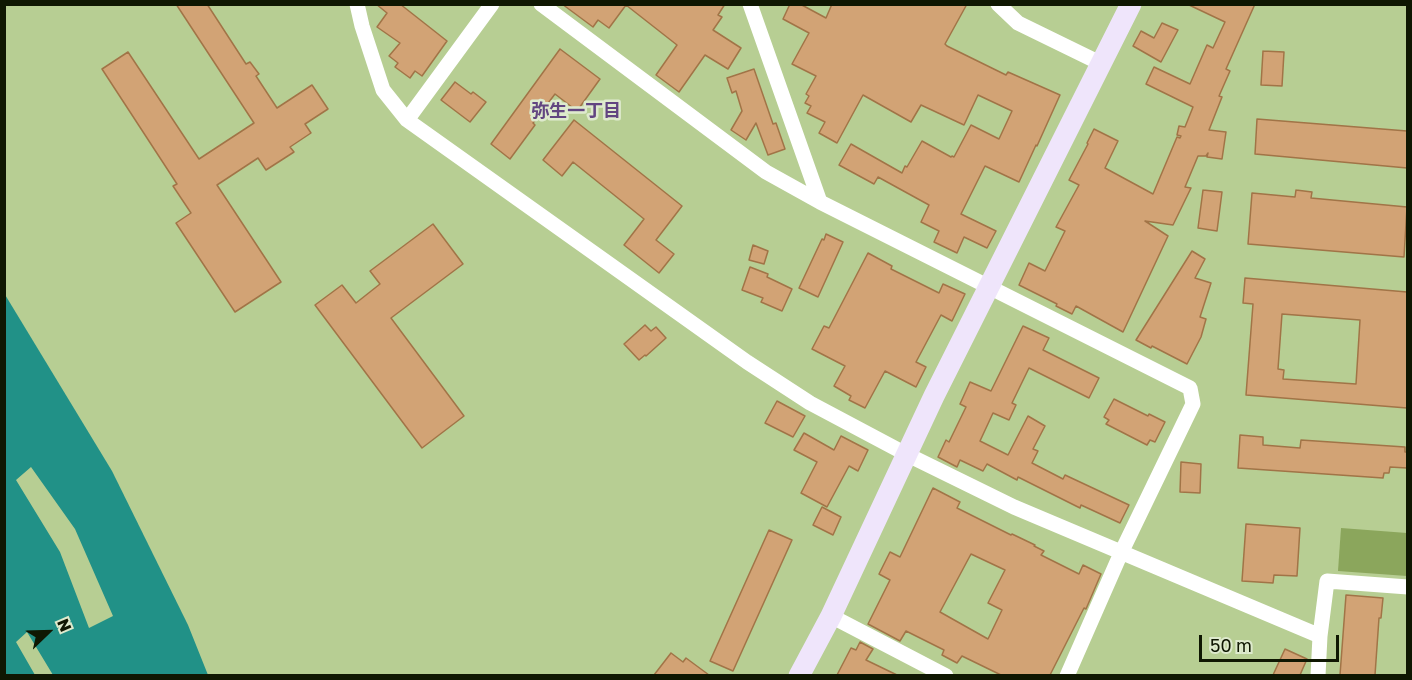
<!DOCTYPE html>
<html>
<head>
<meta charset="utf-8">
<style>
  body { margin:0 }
  #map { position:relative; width:1412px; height:680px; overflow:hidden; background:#b7ce93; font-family:"Golos Text",sans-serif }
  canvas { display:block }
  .frame { position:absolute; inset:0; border:6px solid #0f1702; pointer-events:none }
  .north { position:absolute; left:18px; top:602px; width:60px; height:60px; -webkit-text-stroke:4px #deeacd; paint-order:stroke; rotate:67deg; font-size:16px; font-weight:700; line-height:24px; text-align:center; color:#0f1702 }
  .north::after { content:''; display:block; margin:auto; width:21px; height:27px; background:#0f1702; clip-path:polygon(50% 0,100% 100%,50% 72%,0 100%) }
  .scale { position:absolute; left:1199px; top:635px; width:140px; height:27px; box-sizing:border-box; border:3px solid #0f1702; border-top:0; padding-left:8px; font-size:18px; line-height:21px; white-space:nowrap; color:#0f1702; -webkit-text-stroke:4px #deeacd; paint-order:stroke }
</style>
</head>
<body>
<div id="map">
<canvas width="1412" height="680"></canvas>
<div class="frame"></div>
<div class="north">N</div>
<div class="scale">50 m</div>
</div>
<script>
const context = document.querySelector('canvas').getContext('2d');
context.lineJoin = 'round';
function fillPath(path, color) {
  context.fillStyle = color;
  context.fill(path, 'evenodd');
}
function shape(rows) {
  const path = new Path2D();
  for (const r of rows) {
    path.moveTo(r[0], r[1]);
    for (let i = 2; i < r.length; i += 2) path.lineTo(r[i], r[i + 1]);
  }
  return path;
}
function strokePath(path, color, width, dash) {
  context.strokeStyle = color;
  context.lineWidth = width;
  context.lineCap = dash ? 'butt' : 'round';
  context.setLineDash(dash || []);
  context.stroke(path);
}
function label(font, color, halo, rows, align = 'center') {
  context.font = font + ' "Golos Text","Noto Sans JP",sans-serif';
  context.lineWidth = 5;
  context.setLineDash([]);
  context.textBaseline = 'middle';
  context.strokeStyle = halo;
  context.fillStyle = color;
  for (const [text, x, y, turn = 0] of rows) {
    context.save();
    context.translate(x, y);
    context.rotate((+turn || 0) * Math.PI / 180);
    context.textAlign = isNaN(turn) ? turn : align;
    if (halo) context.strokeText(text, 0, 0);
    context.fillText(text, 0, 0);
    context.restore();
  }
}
fillPath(shape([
  [1341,528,1407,533,1407,576,1338,571]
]), '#8ba65c');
fillPath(shape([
  [4,293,112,471,188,625,208,675,5,675]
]), '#219187');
fillPath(shape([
  [31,467,75,529,113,616,89,628,60,552,16,480],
  [27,632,53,675,35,675,16,642]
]), '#b7ce93');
const building = shape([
  [176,4,207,4,246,64,250,62,259,74,256,76,277,108,312,85,328,109,305,124,311,133,290,147,294,152,266,170,258,158,217,185,281,282,235,312,176,223,191,213,173,186,177,184,102,69,128,52,199,159,254,123,176,4],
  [376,4,400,4,447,41,422,76,415,71,410,78,395,67,398,63,389,56,400,43,377,27,387,13,376,4],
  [562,4,725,4,718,15,722,17,713,30,741,48,728,69,705,55,679,92,656,75,677,45,626,5,609,28,598,20,593,27,562,4],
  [790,4,800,4,826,18,832,4,967,4,945,44,947,46,1006,75,1008,72,1060,95,1037,146,1036,145,1019,182,985,166,961,214,996,231,987,248,964,237,957,253,934,242,939,231,921,222,929,205,878,177,874,184,839,165,851,144,902,173,905,166,907,167,922,141,951,157,952,156,954,157,971,125,999,139,1012,111,978,95,964,125,921,105,911,122,863,95,837,143,819,133,825,122,807,113,811,106,805,103,809,96,806,94,816,76,792,64,809,33,783,19,790,4],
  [1187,4,1255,4,1226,69,1230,71,1219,96,1222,97,1209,130,1226,132,1222,159,1207,157,1208,153,1206,156,1198,156,1185,187,1191,188,1173,225,1145,221,1168,236,1123,332,1076,306,1072,314,1056,306,1057,304,1019,285,1029,263,1045,271,1065,231,1056,227,1079,185,1069,180,1088,144,1087,143,1094,129,1118,141,1105,168,1153,194,1177,137,1180,138,1181,136,1177,135,1179,126,1185,127,1193,107,1146,84,1154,67,1190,84,1207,45,1213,48,1225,22,1187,4],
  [1162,23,1178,30,1161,62,1133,46,1141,31,1154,38,1162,23],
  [560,49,600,79,577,111,555,94,533,123,535,125,510,159,491,144,560,49],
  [1263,51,1284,52,1282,86,1261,85,1263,51],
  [754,69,773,124,776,123,785,149,768,155,756,123,746,140,731,130,742,111,736,91,732,93,727,78,754,69],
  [455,82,471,94,473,92,486,102,470,122,441,100,455,82],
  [1257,119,1407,131,1407,168,1255,154,1257,119],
  [574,120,682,206,656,240,674,254,659,273,624,245,644,219,573,162,562,176,543,160,574,120],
  [1203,190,1222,192,1217,231,1198,228,1203,190],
  [1296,190,1312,192,1311,198,1407,207,1404,257,1248,244,1252,193,1295,197,1296,190],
  [433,224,463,264,391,318,464,416,422,448,315,305,342,285,356,303,380,284,370,271,433,224],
  [826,234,843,242,818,297,799,288,822,239,824,240,826,234],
  [753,245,768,251,764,264,749,260,753,245],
  [1192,251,1205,259,1195,278,1211,283,1200,317,1206,319,1201,337,1187,364,1152,346,1151,348,1136,340,1192,251],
  [868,253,892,266,891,269,939,293,943,284,965,294,952,321,941,315,916,362,926,367,916,387,885,371,865,408,849,400,851,396,834,386,845,366,812,349,824,326,829,328,868,253],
  [750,267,768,274,767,277,792,289,782,311,761,302,763,298,742,290,750,267],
  [1245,278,1407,292,1407,408,1246,395,1253,304,1243,303,1245,278],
  [1282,314,1360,320,1356,384,1283,379,1284,370,1278,369,1282,314],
  [645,325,651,331,656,327,666,338,646,356,645,355,639,360,624,344,645,325],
  [1023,326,1049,338,1043,350,1099,378,1089,398,1029,368,1012,403,1016,405,1009,420,993,413,980,441,1008,455,1028,416,1045,426,1033,449,1038,451,1032,463,1063,479,1065,475,1129,505,1120,523,1081,505,1080,508,1018,477,1017,480,987,464,983,471,960,460,957,467,938,457,946,440,949,442,966,407,960,404,970,382,991,391,1023,326],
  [1114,399,1148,416,1149,414,1165,422,1155,442,1150,440,1147,445,1106,424,1109,420,1104,417,1114,399],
  [777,401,805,416,793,437,765,423,777,401],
  [804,433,834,450,841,436,868,450,858,471,849,466,827,507,801,493,817,462,794,450,804,433],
  [1240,435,1263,437,1263,445,1300,448,1301,440,1405,447,1405,452,1407,452,1407,468,1390,467,1389,473,1384,473,1383,478,1238,468,1240,435],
  [1181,462,1201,464,1200,493,1180,492,1181,462],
  [933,488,960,502,957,508,1011,535,1012,534,1035,545,1034,546,1044,551,1041,555,1079,574,1083,565,1101,574,1086,609,1084,608,1050,675,1001,675,962,656,957,663,942,655,944,650,906,631,900,641,868,624,890,580,879,574,890,552,900,557,933,488],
  [971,554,1005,570,988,603,1002,610,988,639,940,612,971,554],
  [822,507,841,517,833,535,813,525,822,507],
  [1246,524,1300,528,1297,576,1274,575,1273,583,1242,581,1246,524],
  [769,530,792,540,733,671,710,661,769,530],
  [1346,595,1383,598,1381,618,1379,618,1375,675,1340,675,1346,595],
  [860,642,873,649,866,660,897,675,837,675,851,648,856,650,860,642],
  [1285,649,1307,659,1300,675,1273,675,1285,649],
  [671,653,683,662,686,658,709,675,654,675,671,653]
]);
fillPath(building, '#d2a375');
strokePath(building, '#a17447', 1.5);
strokePath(shape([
  [357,4,362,26,383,90,407,120,747,362,810,403,906,454,1014,507,1320,636],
  [541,4,766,172,820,202],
  [750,4,820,202,1190,388,1193,404,1121,553,1067,676],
  [998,4,1018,23,1102,64],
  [407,120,492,4],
  [831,616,946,676],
  [1318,676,1320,636,1327,581,1408,587]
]), '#fff', 15);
strokePath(shape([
  [799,676,831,616,934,396,1131,4]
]), '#efe5fb', 21);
label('bold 18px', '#624581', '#deeacd', [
  ["弥生一丁目",576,111]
]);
</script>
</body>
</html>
